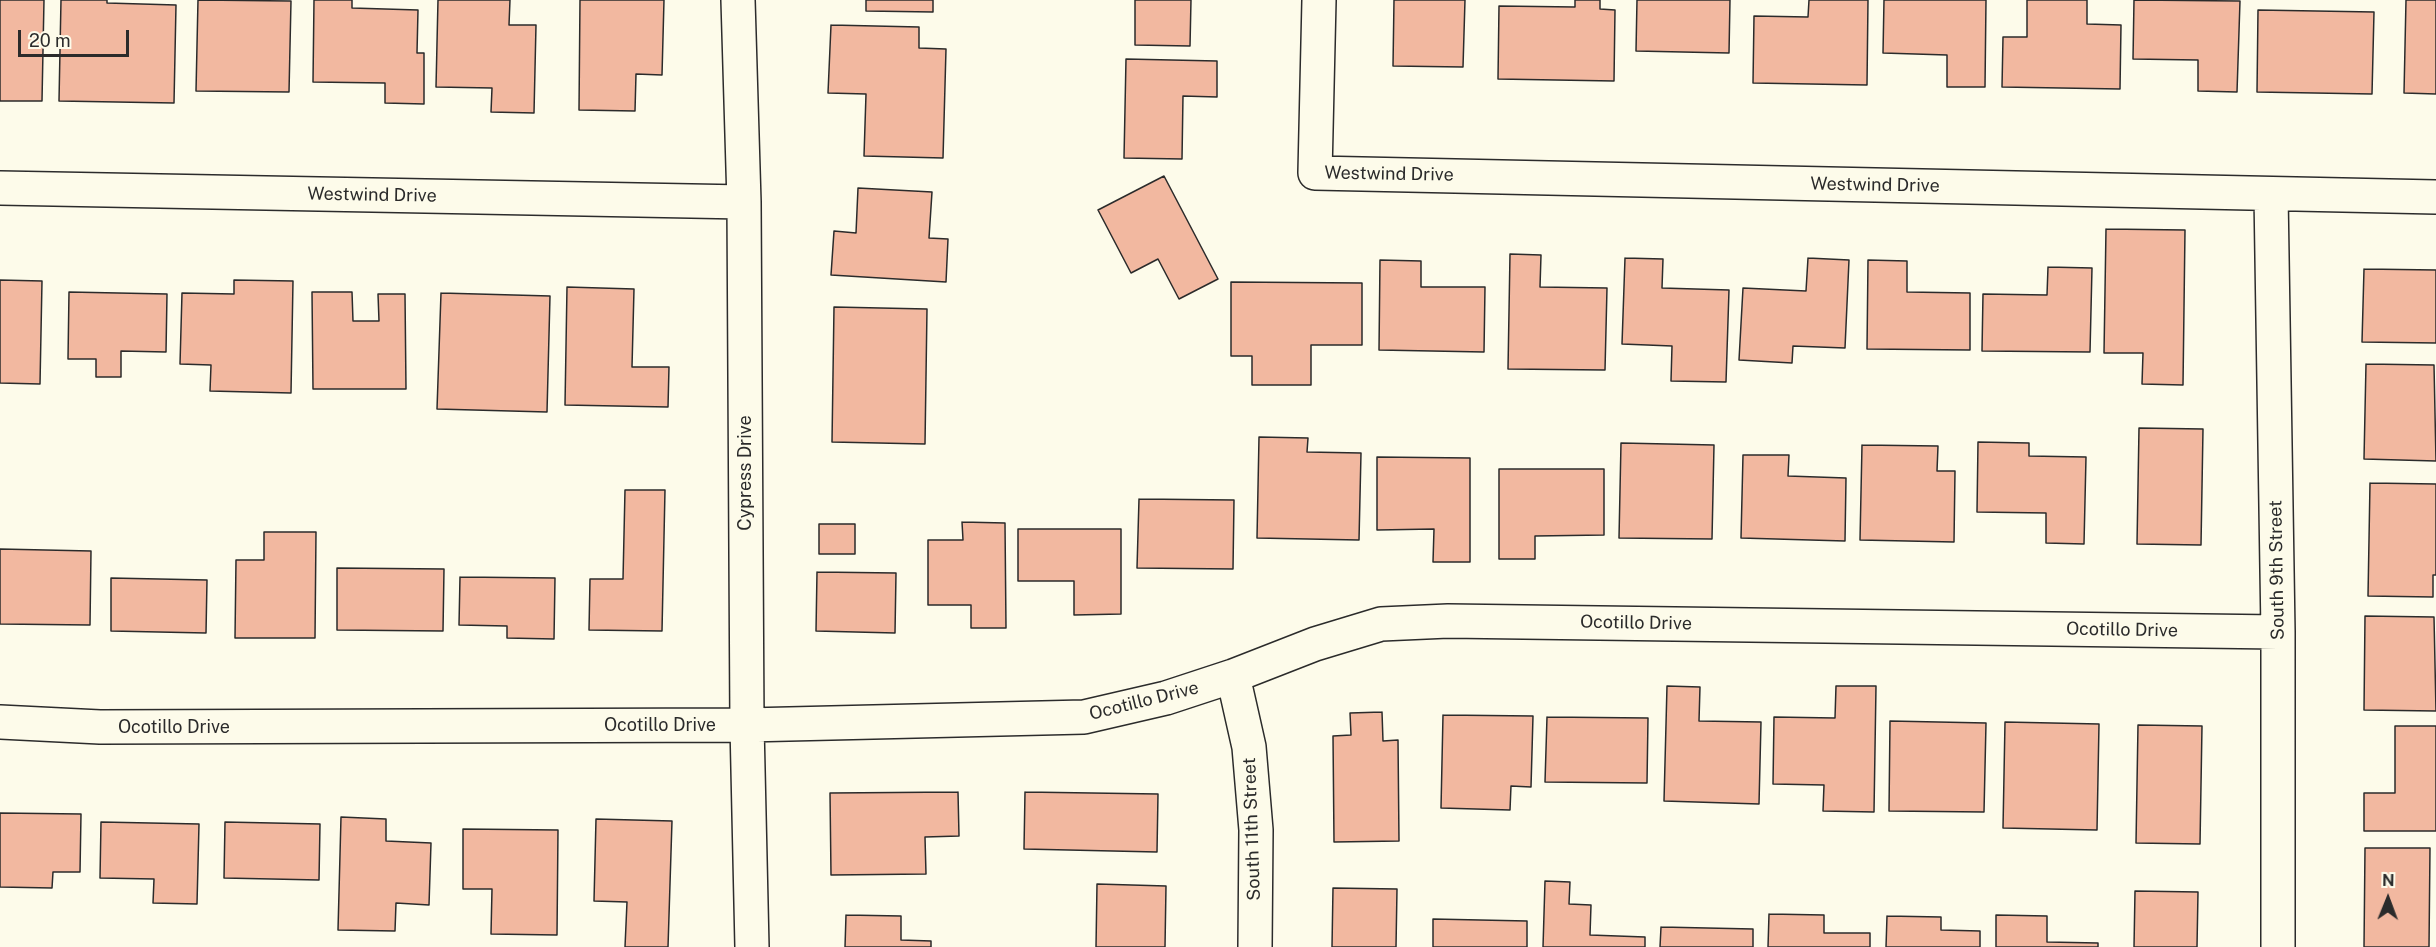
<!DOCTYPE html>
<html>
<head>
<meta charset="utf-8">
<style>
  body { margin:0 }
  #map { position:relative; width:2436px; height:947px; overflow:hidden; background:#fdfbea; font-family:"Public Sans",sans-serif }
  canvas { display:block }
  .north { position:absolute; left:2358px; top:869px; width:60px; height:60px; -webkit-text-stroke:4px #fdfbea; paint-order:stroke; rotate:1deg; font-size:16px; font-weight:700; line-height:24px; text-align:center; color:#2b2b2b }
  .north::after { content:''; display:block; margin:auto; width:21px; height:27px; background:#2b2b2b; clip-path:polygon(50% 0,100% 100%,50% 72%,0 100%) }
  .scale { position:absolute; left:18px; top:30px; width:111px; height:27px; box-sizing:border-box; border:3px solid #2b2b2b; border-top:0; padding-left:8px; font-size:18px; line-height:21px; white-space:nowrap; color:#2b2b2b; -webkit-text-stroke:4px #fdfbea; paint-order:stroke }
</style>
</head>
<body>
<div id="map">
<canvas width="2436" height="947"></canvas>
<div class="north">N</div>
<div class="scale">20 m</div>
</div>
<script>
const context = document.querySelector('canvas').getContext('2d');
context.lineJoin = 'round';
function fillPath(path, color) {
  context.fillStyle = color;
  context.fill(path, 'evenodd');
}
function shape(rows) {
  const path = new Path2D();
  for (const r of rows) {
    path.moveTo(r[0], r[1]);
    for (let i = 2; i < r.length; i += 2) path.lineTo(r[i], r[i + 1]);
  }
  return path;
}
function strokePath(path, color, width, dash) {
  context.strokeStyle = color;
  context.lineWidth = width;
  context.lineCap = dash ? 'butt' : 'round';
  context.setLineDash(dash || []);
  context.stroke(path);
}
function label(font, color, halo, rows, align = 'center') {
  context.font = font + ' "Public Sans",sans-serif';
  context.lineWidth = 4.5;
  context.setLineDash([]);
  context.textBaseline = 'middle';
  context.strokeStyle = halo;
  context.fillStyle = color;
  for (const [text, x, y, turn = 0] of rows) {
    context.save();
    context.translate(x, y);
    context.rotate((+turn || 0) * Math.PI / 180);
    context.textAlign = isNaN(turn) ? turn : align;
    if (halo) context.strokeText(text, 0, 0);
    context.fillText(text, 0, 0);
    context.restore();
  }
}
const building = shape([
  [0,0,44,0,42,101,0,101,0,0],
  [61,0,107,0,107,3,176,5,174,103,59,101,61,0],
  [198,0,291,1,289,92,196,91,198,0],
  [314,0,352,0,352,8,418,10,417,53,424,53,424,104,385,103,385,83,313,82,314,0],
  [438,0,510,0,509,25,536,25,534,113,491,112,492,88,436,87,438,0],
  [580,0,664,0,662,75,636,74,635,111,579,110,580,0],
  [866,0,933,0,933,12,866,11,866,0],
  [1135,0,1191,0,1190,46,1135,45,1135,0],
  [1394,0,1465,0,1463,67,1393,66,1394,0],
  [1575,0,1600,0,1600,9,1615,10,1614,81,1498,79,1499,6,1575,7,1575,0],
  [1637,0,1730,0,1729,53,1636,51,1637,0],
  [1809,0,1868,0,1867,85,1753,83,1754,16,1808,17,1809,0],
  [1884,0,1986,0,1985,87,1947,87,1947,55,1883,53,1884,0],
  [2027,0,2087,0,2087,24,2121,25,2120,89,2002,87,2003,37,2027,37,2027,0],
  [2134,0,2240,1,2237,92,2198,91,2198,60,2133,59,2134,0],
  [2406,0,2436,0,2436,94,2404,93,2406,0],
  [2258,10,2374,12,2372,94,2257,92,2258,10],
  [831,25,919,27,919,48,946,49,943,158,864,156,866,94,828,93,831,25],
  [1126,59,1217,61,1217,97,1183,96,1182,159,1124,158,1126,59],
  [1164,176,1218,279,1179,299,1158,259,1131,273,1098,210,1164,176],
  [858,188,932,192,929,238,948,239,946,282,831,275,834,231,856,233,858,188],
  [2106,229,2185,230,2183,385,2142,384,2143,353,2104,353,2106,229],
  [1510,254,1541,255,1540,287,1607,288,1605,370,1508,369,1510,254],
  [1625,258,1663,259,1662,288,1729,290,1726,382,1671,381,1672,346,1622,344,1625,258],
  [1808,258,1849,260,1845,348,1793,346,1792,363,1739,360,1743,288,1806,291,1808,258],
  [1380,260,1421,261,1421,287,1485,287,1484,352,1379,350,1380,260],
  [1868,260,1907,261,1907,292,1970,293,1970,350,1867,349,1868,260],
  [2048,267,2092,268,2090,352,1982,351,1983,294,2047,295,2048,267],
  [2364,269,2436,270,2436,343,2362,342,2364,269],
  [0,280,42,281,40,384,0,383,0,280],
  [234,280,293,281,291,393,210,391,211,365,180,364,182,293,234,294,234,280],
  [1231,282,1362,283,1362,345,1311,345,1311,385,1252,385,1252,356,1231,356,1231,282],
  [567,287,634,289,632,367,669,367,668,407,565,405,567,287],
  [69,292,167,294,166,352,121,351,121,377,96,377,96,359,68,359,69,292],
  [312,292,352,292,353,321,379,321,378,294,405,294,406,389,313,389,312,292],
  [441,293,550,296,547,412,437,409,441,293],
  [834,307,927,309,925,444,832,442,834,307],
  [2366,364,2434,365,2436,461,2364,459,2366,364],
  [2139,428,2203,429,2201,545,2137,544,2139,428],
  [1259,437,1308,438,1307,452,1361,453,1359,540,1257,538,1259,437],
  [1978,442,2029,443,2029,456,2086,457,2084,544,2046,543,2046,513,1977,512,1978,442],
  [1621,443,1714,445,1712,539,1619,538,1621,443],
  [1862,445,1938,446,1937,471,1955,471,1954,542,1860,540,1862,445],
  [1743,455,1789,455,1788,476,1846,478,1845,541,1741,538,1743,455],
  [1377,457,1470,458,1470,562,1433,562,1434,529,1377,530,1377,457],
  [1499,469,1604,469,1604,535,1535,536,1535,559,1499,559,1499,469],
  [2370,483,2436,484,2436,575,2433,575,2433,597,2368,596,2370,483],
  [625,490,665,490,662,631,589,630,590,579,623,579,625,490],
  [1139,499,1234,500,1233,569,1137,568,1139,499],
  [962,522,1005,523,1006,628,971,628,971,605,928,605,928,540,963,540,962,522],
  [819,524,855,524,855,554,819,554,819,524],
  [1018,529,1121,529,1121,614,1074,615,1074,581,1018,581,1018,529],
  [264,532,316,532,315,638,235,638,236,560,264,560,264,532],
  [0,549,91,551,90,625,0,624,0,549],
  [337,568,444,569,443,631,337,630,337,568],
  [817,572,896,573,895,633,816,631,817,572],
  [460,577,555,578,554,639,507,638,507,626,459,625,460,577],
  [111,578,207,580,206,633,111,631,111,578],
  [2365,616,2434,617,2436,711,2364,710,2365,616],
  [1667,686,1700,687,1699,721,1761,722,1759,804,1664,801,1667,686],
  [1836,686,1876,686,1874,812,1823,811,1824,785,1773,784,1774,717,1835,718,1836,686],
  [1382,712,1383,741,1398,740,1399,841,1334,842,1333,736,1351,735,1350,713,1382,712],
  [1443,715,1533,716,1531,787,1511,786,1510,810,1441,808,1443,715],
  [1547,717,1648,718,1647,783,1545,782,1547,717],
  [1890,721,1986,723,1984,812,1889,811,1890,721],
  [2005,722,2099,724,2097,830,2003,828,2005,722],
  [2138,725,2202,726,2200,844,2136,843,2138,725],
  [2395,726,2436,726,2436,831,2364,831,2364,793,2395,793,2395,726],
  [958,792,959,836,925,837,926,874,831,875,830,793,958,792],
  [1025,792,1158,794,1157,852,1024,849,1025,792],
  [0,813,81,814,80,872,53,872,52,888,0,887,0,813],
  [341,817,386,819,386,841,431,843,429,905,396,903,395,931,338,930,341,817],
  [596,819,672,821,668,947,625,947,627,902,594,901,596,819],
  [101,822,199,824,197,904,153,903,154,879,100,878,101,822],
  [225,822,320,824,319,880,224,878,225,822],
  [463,829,558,830,557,935,491,934,492,889,463,889,463,829],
  [2365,848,2430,848,2429,947,2364,947,2365,848],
  [1545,881,1570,882,1569,904,1591,905,1590,935,1645,937,1645,947,1543,947,1545,881],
  [1097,884,1166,886,1165,947,1096,947,1097,884],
  [1333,888,1397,889,1396,947,1332,947,1333,888],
  [2135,891,2198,892,2197,947,2134,947,2135,891],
  [1769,914,1824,915,1824,933,1870,933,1870,947,1768,947,1769,914],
  [846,915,901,916,901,940,931,941,931,947,845,947,846,915],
  [1996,915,2047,916,2047,942,2098,943,2098,947,1996,947,1996,915],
  [1887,916,1941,917,1941,930,1980,931,1980,947,1886,947,1887,916],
  [1433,919,1527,921,1527,947,1433,947,1433,919],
  [1661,927,1753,929,1753,947,1660,947,1661,927]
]);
fillPath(building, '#f2b8a0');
strokePath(building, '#2b2b2b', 1.5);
const minor = shape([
  [738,0,744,202,747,725,752,947],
  [1319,0,1315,173,2436,197],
  [0,188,744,202],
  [2271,194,2278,632,2278,947],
  [1233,676,1249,747,1256,830,1255,947],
  [0,722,100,727,747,725,1084,717,1166,698,1233,676,1315,644,1381,624,1448,621,2278,632]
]);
strokePath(minor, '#2b2b2b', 36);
strokePath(minor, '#fdfbea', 33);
label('18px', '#2b2b2b', '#fdfbea', [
  ["Westwind Drive",1389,174,1],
  ["Westwind Drive",1875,185,1],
  ["Westwind Drive",372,195,1],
  ["Cypress Drive",745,473,-90],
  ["South 9th Street",2277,570,-91],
  ["Ocotillo Drive",1636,623,1],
  ["Ocotillo Drive",2122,630,1],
  ["Ocotillo Drive",1144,701,-14],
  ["Ocotillo Drive",660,725],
  ["Ocotillo Drive",174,727],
  ["South 11th Street",1252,829,-92]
]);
</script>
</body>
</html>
